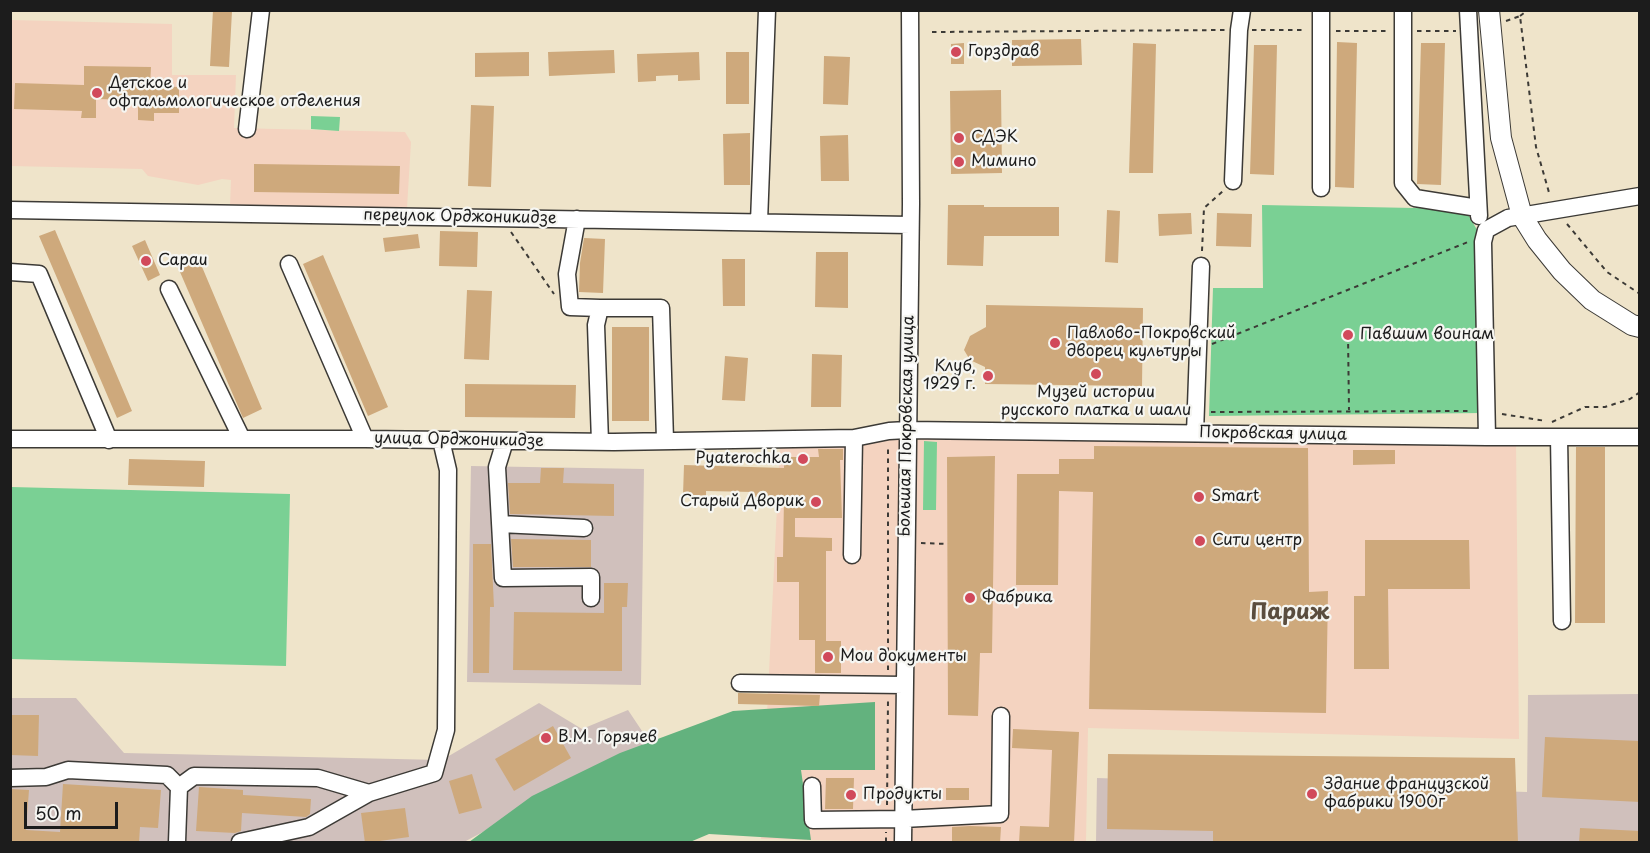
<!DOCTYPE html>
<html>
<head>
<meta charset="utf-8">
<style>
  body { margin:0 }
  #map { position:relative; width:1650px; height:853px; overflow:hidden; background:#efe4ca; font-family:"Playpen Sans",sans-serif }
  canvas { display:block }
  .frame { position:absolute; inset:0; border:12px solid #1c1c1c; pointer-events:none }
  .scale { position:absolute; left:24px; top:802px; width:94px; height:27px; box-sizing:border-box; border:3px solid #1c1c1c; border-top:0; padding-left:8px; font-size:18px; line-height:21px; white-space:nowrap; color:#1c1c1c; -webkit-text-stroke:4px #f6f6f2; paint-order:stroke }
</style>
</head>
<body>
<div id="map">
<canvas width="1650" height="853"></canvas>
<div class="frame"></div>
<div class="scale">50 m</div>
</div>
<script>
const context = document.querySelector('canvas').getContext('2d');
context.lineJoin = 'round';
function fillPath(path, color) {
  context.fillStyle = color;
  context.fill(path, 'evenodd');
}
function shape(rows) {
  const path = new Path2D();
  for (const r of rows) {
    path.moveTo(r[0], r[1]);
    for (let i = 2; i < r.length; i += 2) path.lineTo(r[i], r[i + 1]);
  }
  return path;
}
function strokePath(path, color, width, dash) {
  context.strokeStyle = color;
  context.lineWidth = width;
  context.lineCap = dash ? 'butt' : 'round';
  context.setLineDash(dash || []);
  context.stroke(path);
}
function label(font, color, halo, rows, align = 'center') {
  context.font = font + ' "Playpen Sans",sans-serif';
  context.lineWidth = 4.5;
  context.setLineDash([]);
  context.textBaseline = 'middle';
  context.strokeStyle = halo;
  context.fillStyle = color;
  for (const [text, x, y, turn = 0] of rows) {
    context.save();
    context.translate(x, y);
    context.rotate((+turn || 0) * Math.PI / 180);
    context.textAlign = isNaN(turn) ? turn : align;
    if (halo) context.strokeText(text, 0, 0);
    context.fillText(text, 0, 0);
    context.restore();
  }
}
fillPath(shape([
  [11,20,172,24,172,75,236,75,234,128,405,132,411,142,407,208,230,206,231,180,222,179,198,185,148,176,142,169,11,166],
  [888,439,1516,442,1519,739,1088,728,1086,842,908,842,761,839,780,444]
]), '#f4d3c0');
fillPath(shape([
  [471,466,644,469,641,685,467,682],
  [1639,694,1639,842,1096,842,1097,778,1527,792,1528,695],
  [10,698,76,698,124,753,442,760,539,703,582,729,628,710,650,743,464,842,11,842]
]), '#d0c0bc');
fillPath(shape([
  [311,116,340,117,339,131,311,129],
  [1262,205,1465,209,1480,235,1482,413,1209,416,1213,288,1263,288],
  [924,441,937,442,936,510,923,510],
  [11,487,290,494,286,666,11,659]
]), '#7ad094');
fillPath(shape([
  [875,702,875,770,801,770,811,840,709,834,690,842,469,842,532,796,620,753,733,711]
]), '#63b27e');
fillPath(shape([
  [213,10,232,11,229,67,210,66],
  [1081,39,1082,65,1012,66,1012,40],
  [1337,42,1357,43,1354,188,1335,187],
  [964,43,964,64,951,64,951,44],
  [1133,43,1156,44,1153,173,1129,173],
  [1421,43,1445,43,1441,185,1417,184],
  [1254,45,1277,45,1274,175,1250,174],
  [614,50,615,73,549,76,548,52],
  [529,52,529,76,475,77,475,53],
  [699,52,700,80,678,81,678,75,656,76,656,81,638,82,637,54],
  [726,52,749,52,749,104,726,104],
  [824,56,850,57,848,105,823,104],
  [84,66,151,67,150,86,179,87,179,113,154,113,154,121,138,120,138,100,96,99,96,118,81,118,82,111,14,109,15,83,84,85],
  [1001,90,1002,173,951,174,950,91],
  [471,105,494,106,491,187,468,186],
  [750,133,750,185,724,185,723,134],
  [848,135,849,181,821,181,820,136],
  [254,164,400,166,399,194,254,192],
  [948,205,984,205,984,207,1059,207,1059,236,984,236,983,266,947,265],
  [1107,210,1120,211,1118,263,1105,262],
  [1191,213,1192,234,1159,236,1158,214],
  [1217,213,1252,214,1251,247,1216,246],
  [55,230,132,411,117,418,39,236],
  [440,231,478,232,477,267,439,266],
  [418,234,420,248,385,252,383,238],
  [584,238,605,239,603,293,579,292,580,263],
  [145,240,160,275,148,281,132,246],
  [816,252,848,252,848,308,815,307],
  [197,255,262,409,243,418,180,272,184,270,181,262],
  [323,255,388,407,368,416,303,264],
  [722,259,745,259,745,306,723,306],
  [467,290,492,291,489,360,464,359],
  [986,305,1143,308,1142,386,985,384,985,367,970,360,964,350,970,336,986,327],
  [612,327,649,327,649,421,612,421],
  [812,354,842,355,841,407,811,407],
  [725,356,748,358,745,401,722,400],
  [465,384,576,385,575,418,465,417],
  [1094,446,1308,448,1309,592,1328,591,1326,713,1089,709,1093,492,1059,491,1058,585,1016,585,1017,474,1059,474,1059,459,1094,459],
  [1576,447,1605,447,1605,623,1575,623],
  [818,449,843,449,843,460,840,460,842,518,795,518,795,537,832,538,832,551,826,551,826,641,841,641,841,673,815,673,815,640,799,640,799,582,777,582,777,557,783,557,784,498,753,497,754,492,706,491,706,496,683,495,684,465,784,468,784,457,819,457],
  [1353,450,1395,450,1395,464,1353,465],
  [995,456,992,653,980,653,978,716,948,715,947,457],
  [129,459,205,461,204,487,128,485],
  [541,468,564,468,563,483,614,484,614,516,510,514,508,483,540,483],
  [511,539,591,540,591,567,513,567],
  [1365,540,1469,540,1470,589,1388,589,1389,669,1354,669,1354,596,1365,596],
  [473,544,491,544,494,607,490,607,489,673,473,673],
  [604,583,628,583,627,607,622,607,622,671,513,670,514,612,604,613],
  [738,693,820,695,819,706,738,704],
  [10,715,39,715,38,756,10,755],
  [553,726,571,758,514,791,495,759],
  [1013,729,1079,732,1074,843,1019,843,1020,826,1049,827,1052,750,1012,748],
  [1545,737,1640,741,1640,802,1542,797],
  [1108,754,1515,758,1518,843,1213,843,1213,831,1107,829],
  [472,774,482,808,459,814,449,781],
  [826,778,854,778,853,809,825,809],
  [63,784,161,790,158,828,140,827,139,843,10,843,10,789,29,790,26,830,60,832],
  [199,787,243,790,243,795,311,799,310,814,306,817,242,813,241,831,235,833,196,831],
  [946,788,969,788,969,800,946,800],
  [405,808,409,837,365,843,361,813],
  [970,826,1001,827,1000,843,952,843,952,827],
  [1580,828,1640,831,1640,843,1579,843]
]), '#cea97c');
const minor = shape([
  [1321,10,1321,188],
  [1403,10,1403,183,1415,198,1478,208],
  [1468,10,1479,216],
  [247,129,261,10],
  [1233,181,1239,30,1242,10],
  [10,210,910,225],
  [577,219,567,274,570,307,600,308],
  [759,222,767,10],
  [289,264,365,439],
  [10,272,39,274,109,440],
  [169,289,242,439],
  [1195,433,1201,266],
  [1487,437,1483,242,1486,230,1508,218,1640,196],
  [1559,437,1562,621],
  [10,439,365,439,614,442,854,438,889,431,907,430,1487,437,1640,437],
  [505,441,497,467,503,578,591,577,591,598],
  [600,442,596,325,600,308,661,308,665,440],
  [500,524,584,528],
  [852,555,854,438],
  [740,683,904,685],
  [10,778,46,777,68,770,167,775,179,787,177,842],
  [812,786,813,820,903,819,1000,814,1001,716],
  [179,787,194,776,318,778,369,793],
  [240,842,309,827,369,793,434,773,446,730,448,470,441,440],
  [903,842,911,204,910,10]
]);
const major = shape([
  [1489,10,1501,138,1522,216,1537,240,1562,271,1592,300,1632,325,1640,327]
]);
strokePath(minor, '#3c3a36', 19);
strokePath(major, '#3c3a36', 22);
strokePath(shape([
  [1520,16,1528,10],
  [1506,21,1520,16,1536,147,1550,196],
  [1252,30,1306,30],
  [1336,31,1390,31],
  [1417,31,1456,31],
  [932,32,1225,30],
  [1567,224,1607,272,1640,294],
  [511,232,554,294],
  [1202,251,1204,208,1224,190],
  [1348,335,1349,410],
  [1212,344,1468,242],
  [1211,412,1472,411],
  [1502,414,1546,421],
  [1552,422,1585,407,1605,407,1630,399,1640,392],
  [921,543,948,544],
  [888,670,888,445],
  [887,805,888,700],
  [886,842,886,832]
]), '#3c3a36', 2, [4.5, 4.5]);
strokePath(minor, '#fff', 16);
strokePath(major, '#fff', 20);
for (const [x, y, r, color] of [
  [956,52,6,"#d1495b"],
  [97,93,6,"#d1495b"],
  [959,138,6,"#d1495b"],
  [959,162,6,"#d1495b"],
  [146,261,6,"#d1495b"],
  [1348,335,6,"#d1495b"],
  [1055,343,6,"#d1495b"],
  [1096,374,6,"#d1495b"],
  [988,376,6,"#d1495b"],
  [803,459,6,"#d1495b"],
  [1199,497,6,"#d1495b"],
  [816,502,6,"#d1495b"],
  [1200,541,6,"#d1495b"],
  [970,598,6,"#d1495b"],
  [828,657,6,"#d1495b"],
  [546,738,6,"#d1495b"],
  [1312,794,6,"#d1495b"],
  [851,795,6,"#d1495b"]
]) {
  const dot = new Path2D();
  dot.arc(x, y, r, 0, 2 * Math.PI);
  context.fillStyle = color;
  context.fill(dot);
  strokePath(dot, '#f6f6f2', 2);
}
label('16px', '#1c1c1c', '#f6f6f2', [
  ["Горздрав",968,52],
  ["Детское и",109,84],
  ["офтальмологическое отделения",109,102],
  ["СДЭК",971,138],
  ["Мимино",971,162],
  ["Сараи",158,261],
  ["Павлово-Покровский",1067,334],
  ["дворец культуры",1067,352],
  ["Павшим воинам",1360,335],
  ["Клуб,",976,367,"right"],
  ["1929 г.",976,385,"right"],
  ["Музей истории",1096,393,"center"],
  ["русского платка и шали",1096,411,"center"],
  ["Pyaterochka",791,459,"right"],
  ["Smart",1211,497],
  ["Старый Дворик",804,502,"right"],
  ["Сити центр",1212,541],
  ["Фабрика",982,598],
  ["Мои документы",840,657],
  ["В.М. Горячев",558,738],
  ["Здание французской",1324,785],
  ["фабрики 1900г",1324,803],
  ["Продукты",863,795]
], 'left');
label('16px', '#1c1c1c', '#f6f6f2', [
  ["переулок Орджоникидзе",460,217,1],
  ["Большая Покровская улица",907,426,-89],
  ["Покровская улица",1273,434,1],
  ["улица Орджоникидзе",459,440,1]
]);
label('bold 22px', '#5a4d3e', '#f6f6f2', [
  ["Париж",1290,613]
]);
</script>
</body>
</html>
